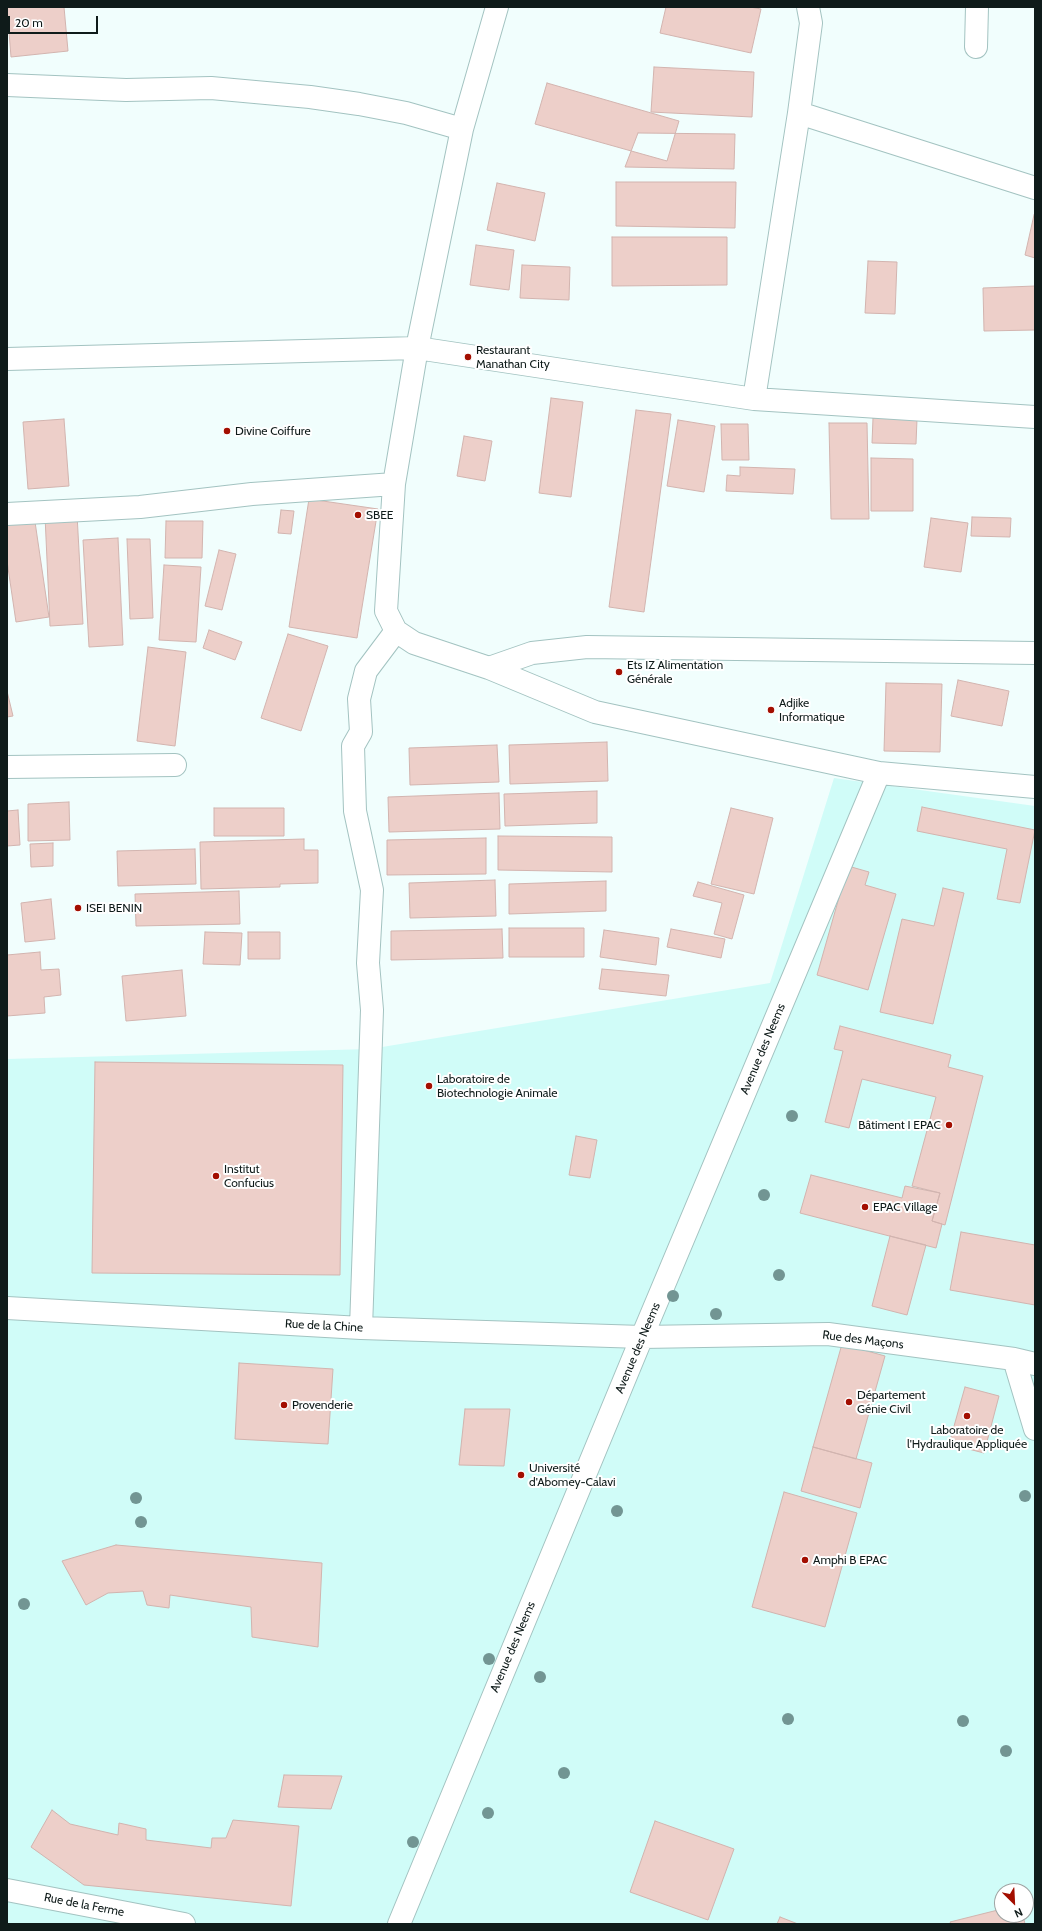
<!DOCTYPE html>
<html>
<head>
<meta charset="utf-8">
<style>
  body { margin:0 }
  #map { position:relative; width:1042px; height:1931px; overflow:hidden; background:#f1fefd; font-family:Cabin,sans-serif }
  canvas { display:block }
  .frame { position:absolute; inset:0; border:8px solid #0f1b1a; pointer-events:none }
  .north { position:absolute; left:994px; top:1883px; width:40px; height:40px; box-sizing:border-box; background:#fff; border:1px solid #9fa4a3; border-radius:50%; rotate:156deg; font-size:11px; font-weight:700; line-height:16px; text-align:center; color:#0f1b1a }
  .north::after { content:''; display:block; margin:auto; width:14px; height:18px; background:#a30e00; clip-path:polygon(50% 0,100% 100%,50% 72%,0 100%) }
  .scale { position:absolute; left:8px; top:16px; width:90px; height:18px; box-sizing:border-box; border:2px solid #0f1b1a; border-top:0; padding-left:5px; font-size:12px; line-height:14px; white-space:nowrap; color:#0f1b1a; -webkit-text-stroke:3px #fff; paint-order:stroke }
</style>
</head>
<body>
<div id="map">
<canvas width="1042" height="1931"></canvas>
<div class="frame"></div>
<div class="north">N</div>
<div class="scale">20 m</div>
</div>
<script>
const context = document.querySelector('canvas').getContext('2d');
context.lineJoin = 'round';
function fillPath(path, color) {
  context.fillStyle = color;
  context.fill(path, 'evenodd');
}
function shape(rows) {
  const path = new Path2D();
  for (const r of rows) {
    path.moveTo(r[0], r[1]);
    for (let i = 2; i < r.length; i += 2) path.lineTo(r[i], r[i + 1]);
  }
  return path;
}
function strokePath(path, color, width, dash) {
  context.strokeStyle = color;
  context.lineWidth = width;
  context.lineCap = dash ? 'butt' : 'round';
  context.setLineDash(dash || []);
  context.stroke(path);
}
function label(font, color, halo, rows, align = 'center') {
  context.font = font + ' Cabin,sans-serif';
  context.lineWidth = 4;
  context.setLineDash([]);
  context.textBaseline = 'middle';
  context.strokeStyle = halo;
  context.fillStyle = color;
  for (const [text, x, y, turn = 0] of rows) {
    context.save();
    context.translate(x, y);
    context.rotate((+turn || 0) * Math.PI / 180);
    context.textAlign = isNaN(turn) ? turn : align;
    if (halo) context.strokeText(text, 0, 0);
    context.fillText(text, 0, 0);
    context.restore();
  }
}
fillPath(shape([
  [834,778,1035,806,1035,1924,7,1924,7,1059,370,1049,770,983],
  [1002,1891,1026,1891,1026,1915,1002,1915]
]), '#d0fcf8');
const building = shape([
  [7,7,64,7,68,51,11,57,7,7],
  [666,7,750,7,761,9,751,53,660,33,666,7],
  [654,67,754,72,752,117,651,112,654,67],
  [547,83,679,121,667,161,535,124,547,83],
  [638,133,735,134,734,169,625,167,638,133],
  [616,182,736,182,735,228,616,226,616,182],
  [497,183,545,193,535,241,487,230,497,183],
  [1034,215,1035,216,1035,258,1025,255,1034,215],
  [612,237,727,237,727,285,612,286,612,237],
  [476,245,514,250,509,290,470,285,476,245],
  [868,261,897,262,895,314,865,313,868,261],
  [522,265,570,267,569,300,520,298,522,265],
  [1035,286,1035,330,984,331,983,288,1035,286],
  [551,398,583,402,571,497,539,493,551,398],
  [636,410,671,414,644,612,609,607,636,410],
  [873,418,917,419,916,444,872,443,873,418],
  [64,419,69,486,28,489,23,422,64,419],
  [678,420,715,426,704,492,667,486,678,420],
  [829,423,867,423,869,519,831,519,829,423],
  [721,424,748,424,749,460,722,460,721,424],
  [464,436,492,441,485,481,457,476,464,436],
  [871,458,913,459,913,511,871,511,871,458],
  [740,467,795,469,793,494,726,491,727,475,740,476,740,467],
  [309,499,378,509,357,638,289,627,309,499],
  [281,510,294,511,291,534,278,533,281,510],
  [77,514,83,624,50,626,45,516,77,514],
  [34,515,49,617,16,622,7,561,7,520,34,515],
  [972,517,1011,518,1010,537,971,536,972,517],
  [931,518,968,523,961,572,924,567,931,518],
  [166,521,203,521,202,558,165,558,166,521],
  [118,538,123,645,89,647,83,540,118,538],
  [127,539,150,539,153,618,130,619,127,539],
  [219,550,236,554,222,610,205,606,219,550],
  [164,565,201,567,196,642,159,640,164,565],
  [209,630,242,642,235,660,203,648,209,630],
  [288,634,328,646,301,731,261,718,288,634],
  [148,647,186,652,175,746,137,741,148,647],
  [958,680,1009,691,1002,726,951,716,958,680],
  [886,683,942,684,940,752,884,751,886,683],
  [7,691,13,716,7,717,7,691],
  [607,742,608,781,510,784,509,745,607,742],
  [497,745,499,782,410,785,409,748,497,745],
  [597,791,597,823,505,826,504,794,597,791],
  [499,793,500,829,389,832,388,797,499,793],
  [69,802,70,840,28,841,28,804,69,802],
  [922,807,1035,830,1020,903,997,899,1007,849,917,831,922,807],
  [214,808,284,808,284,836,214,836,214,808],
  [731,808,773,818,754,894,711,884,731,808],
  [18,810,20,845,7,846,7,811,18,810],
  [498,836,612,837,612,872,498,870,498,836],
  [486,838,486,874,387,875,387,840,486,838],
  [304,839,304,850,318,850,318,883,280,884,280,887,201,889,200,842,304,839],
  [53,843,53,866,31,867,30,844,53,843],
  [195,849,196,884,118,886,117,851,195,849],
  [848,866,869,872,865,885,896,894,868,990,817,975,848,866],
  [495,880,496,916,410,918,409,883,495,880],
  [606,881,606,911,509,914,509,884,606,881],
  [698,882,744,895,732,939,714,934,722,903,693,896,698,882],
  [943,888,964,893,933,1024,880,1012,902,919,934,926,943,888],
  [239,891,240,924,136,926,135,894,239,891],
  [51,899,55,939,25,942,21,903,51,899],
  [509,928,584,928,584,957,509,957,509,928],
  [502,929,503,958,391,960,391,931,502,929],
  [671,929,725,939,721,958,667,947,671,929],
  [604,930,659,938,656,965,600,957,604,930],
  [205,932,242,933,240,965,203,964,205,932],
  [248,932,280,932,280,959,248,959,248,932],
  [40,952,41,970,59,969,61,995,44,997,45,1013,7,1016,7,955,40,952],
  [602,969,669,975,666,996,599,989,602,969],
  [182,970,186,1016,126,1021,122,976,182,970],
  [840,1026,951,1055,948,1067,983,1076,945,1225,932,1221,940,1193,912,1186,936,1097,862,1079,849,1128,825,1122,843,1051,834,1049,840,1026],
  [95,1062,343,1065,340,1275,92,1273,95,1062],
  [576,1136,597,1140,590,1178,569,1175,576,1136],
  [811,1175,902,1198,905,1186,940,1193,932,1221,942,1224,936,1248,800,1213,811,1175],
  [961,1232,1035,1245,1035,1305,950,1290,961,1232],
  [890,1236,926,1245,907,1315,872,1306,890,1236],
  [842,1344,885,1356,856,1459,813,1447,842,1344],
  [239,1363,333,1369,328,1444,235,1439,239,1363],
  [965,1387,999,1396,984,1453,949,1444,965,1387],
  [465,1409,510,1409,504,1466,459,1465,465,1409],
  [813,1447,872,1463,860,1508,801,1491,813,1447],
  [784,1492,857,1513,825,1627,752,1607,784,1492],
  [116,1545,322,1563,318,1647,252,1637,251,1607,170,1595,169,1608,147,1605,143,1591,108,1593,86,1605,62,1561,116,1545],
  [284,1775,342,1776,331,1809,278,1807,284,1775],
  [52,1810,70,1824,118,1835,119,1823,146,1829,146,1840,211,1848,212,1838,226,1838,233,1820,299,1826,291,1906,84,1885,31,1847,52,1810],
  [655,1821,734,1849,708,1920,630,1892,655,1821],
  [1002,1909,1002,1915,1023,1915,1025,1924,951,1924,950,1922,1002,1909],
  [780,1917,798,1924,777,1924,780,1917]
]);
fillPath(building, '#edcfc9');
strokePath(building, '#d2b4af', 1);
const minor = shape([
  [497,7,462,129,417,348,394,484,386,611,396,631,414,643,489,668,595,712,879,773,1035,787],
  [976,47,977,7],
  [7,85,126,90,211,88,310,97,359,104,406,113,462,129],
  [799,113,1035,188],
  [7,359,417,348,754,399,1035,417],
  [754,399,799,113,811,23,808,7],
  [7,514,140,507,252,494,394,484],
  [489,668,532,653,587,647,1035,653],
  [7,767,175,765],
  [7,1308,361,1328,642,1337,828,1334,1014,1359,1035,1364],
  [361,1328,372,1010,368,963,372,890,355,811,353,746,361,732,359,699,366,671,396,631],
  [1014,1359,1035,1429],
  [7,1890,184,1924],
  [399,1924,642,1337,879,773]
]);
strokePath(minor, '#a3c3c1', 24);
strokePath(minor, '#fff', 22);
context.fillStyle = '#729593';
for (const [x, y] of [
  [792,1116],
  [764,1195],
  [779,1275],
  [673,1296],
  [716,1314],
  [1025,1496],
  [136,1498],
  [617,1511],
  [141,1522],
  [24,1604],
  [489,1659],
  [540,1677],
  [788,1719],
  [963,1721],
  [1006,1751],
  [564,1773],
  [488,1813],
  [413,1842]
]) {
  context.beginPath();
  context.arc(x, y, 6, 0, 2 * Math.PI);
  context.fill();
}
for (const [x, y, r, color] of [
  [468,357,4,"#a30e00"],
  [227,431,4,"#a30e00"],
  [358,515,4,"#a30e00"],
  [619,672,4,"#a30e00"],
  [771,710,4,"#a30e00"],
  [78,908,4,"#a30e00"],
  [429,1086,4,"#a30e00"],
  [949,1125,4,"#a30e00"],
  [216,1176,4,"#a30e00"],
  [865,1207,4,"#a30e00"],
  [849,1402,4,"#a30e00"],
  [284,1405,4,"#a30e00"],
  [967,1416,4,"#a30e00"],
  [521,1475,4,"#a30e00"],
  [805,1560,4,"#a30e00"]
]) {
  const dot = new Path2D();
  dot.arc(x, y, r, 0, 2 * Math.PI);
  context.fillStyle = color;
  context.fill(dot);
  strokePath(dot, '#fff', 1.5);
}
label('12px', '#0f1b1a', '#fff', [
  ["Restaurant",476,350],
  ["Manathan City",476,364],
  ["Divine Coiffure",235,431],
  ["SBEE",366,515],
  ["Ets IZ Alimentation",627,665],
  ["Générale",627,679],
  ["Adjike",779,703],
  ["Informatique",779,717],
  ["ISEI BENIN",86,908],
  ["Laboratoire de",437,1079],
  ["Biotechnologie Animale",437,1093],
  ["Bâtiment I EPAC",941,1125,"right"],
  ["Institut",224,1169],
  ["Confucius",224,1183],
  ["EPAC Village",873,1207],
  ["Département",857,1395],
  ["Génie Civil",857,1409],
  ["Provenderie",292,1405],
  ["Laboratoire de",967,1430,"center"],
  ["l'Hydraulique Appliquée",967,1444,"center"],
  ["Université",529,1468],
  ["d'Abomey-Calavi",529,1482],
  ["Amphi B EPAC",813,1560]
], 'left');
label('12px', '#0f1b1a', '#fff', [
  ["Avenue des Neems",763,1049,-67],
  ["Rue de la Chine",324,1326,3],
  ["Rue des Maçons",863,1340,7],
  ["Avenue des Neems",638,1348,-67],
  ["Avenue des Neems",513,1647,-67],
  ["Rue de la Ferme",84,1905,11]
]);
</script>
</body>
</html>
